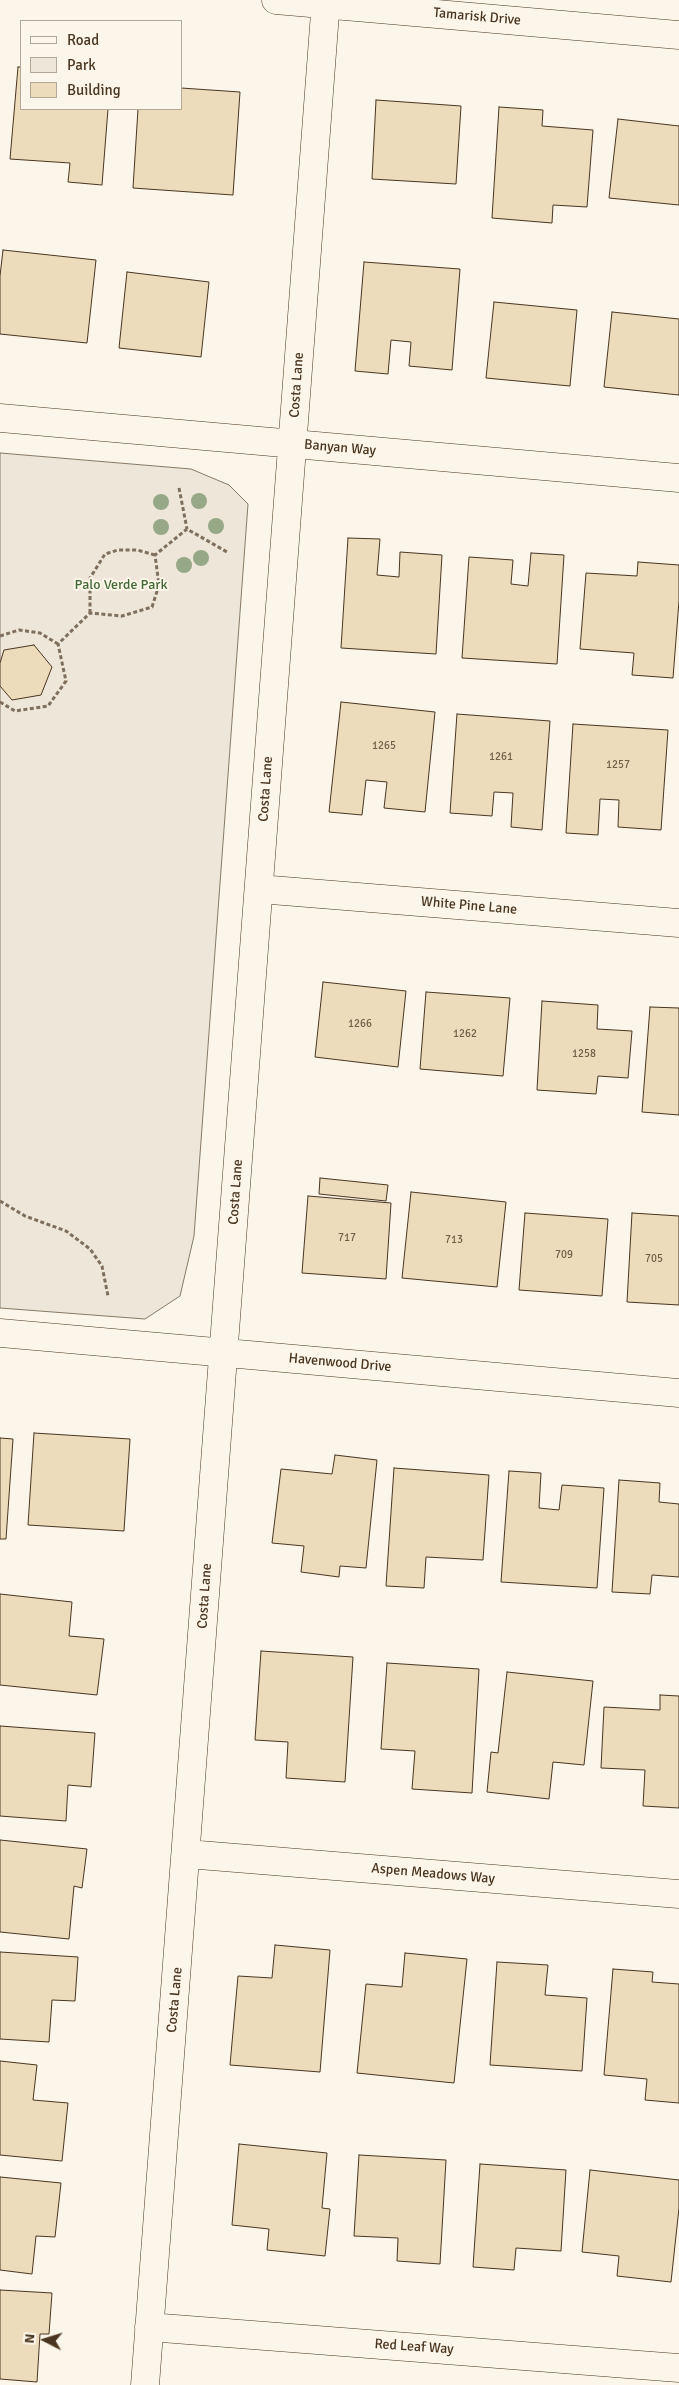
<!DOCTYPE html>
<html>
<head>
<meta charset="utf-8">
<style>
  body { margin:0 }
  #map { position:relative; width:679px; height:2385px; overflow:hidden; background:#fbf6e9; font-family:Signika,sans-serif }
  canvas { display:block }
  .legend { position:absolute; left:20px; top:20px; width:162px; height:90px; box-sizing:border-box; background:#fbf6e9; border:1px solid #b4a999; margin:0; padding:6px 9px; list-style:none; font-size:15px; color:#4a3520 }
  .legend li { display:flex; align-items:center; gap:10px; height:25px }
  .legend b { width:25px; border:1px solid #b4a999 }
  .north { position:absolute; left:20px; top:2315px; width:50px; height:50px; -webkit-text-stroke:4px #fbf6e9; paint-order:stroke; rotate:275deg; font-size:14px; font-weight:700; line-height:20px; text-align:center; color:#4a3520 }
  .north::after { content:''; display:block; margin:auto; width:18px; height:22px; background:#4a3520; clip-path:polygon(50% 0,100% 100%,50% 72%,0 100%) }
</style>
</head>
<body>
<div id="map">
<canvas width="679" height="2385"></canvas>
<ul class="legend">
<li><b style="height:6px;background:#fbf6e9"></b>Road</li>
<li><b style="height:14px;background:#ede6d9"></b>Park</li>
<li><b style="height:14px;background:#ecdcbc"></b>Building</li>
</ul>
<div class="north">N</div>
</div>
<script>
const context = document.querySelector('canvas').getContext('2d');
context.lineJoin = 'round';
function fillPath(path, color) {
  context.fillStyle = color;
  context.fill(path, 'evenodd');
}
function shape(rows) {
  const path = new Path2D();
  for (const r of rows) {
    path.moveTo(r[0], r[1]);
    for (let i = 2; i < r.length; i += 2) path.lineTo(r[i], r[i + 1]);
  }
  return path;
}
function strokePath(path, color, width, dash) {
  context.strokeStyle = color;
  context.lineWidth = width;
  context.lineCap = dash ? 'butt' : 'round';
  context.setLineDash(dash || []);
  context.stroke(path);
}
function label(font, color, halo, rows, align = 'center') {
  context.font = font + ' Signika,sans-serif';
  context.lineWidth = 4;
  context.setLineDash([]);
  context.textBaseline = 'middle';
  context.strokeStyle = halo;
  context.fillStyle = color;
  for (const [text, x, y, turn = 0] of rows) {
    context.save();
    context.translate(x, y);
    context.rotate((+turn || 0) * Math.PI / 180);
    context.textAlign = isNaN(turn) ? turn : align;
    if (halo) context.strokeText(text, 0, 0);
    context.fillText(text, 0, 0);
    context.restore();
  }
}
const green = shape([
  [0,453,191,469,229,485,248,504,194,1236,180,1296,145,1319,0,1308,0,453]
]);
fillPath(green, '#ede6d9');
strokePath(green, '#887966', 1);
const building = shape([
  [18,67,21,67,21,109,108,109,102,185,68,182,70,163,10,159,18,67],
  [181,88,240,92,233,195,133,188,138,109,181,109,181,88],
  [376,100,461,106,456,184,372,179,376,100],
  [499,107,543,110,542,126,593,130,587,207,553,205,552,223,492,218,499,107],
  [618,119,679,126,679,205,609,198,618,119],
  [3,250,96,260,87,343,0,334,0,276,3,250],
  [364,262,460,269,452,370,409,366,411,342,391,340,388,374,355,371,364,262],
  [127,272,209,282,201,357,119,348,127,272],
  [494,302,577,310,570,386,486,378,494,302],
  [612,312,679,319,679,395,604,387,612,312],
  [348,538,380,539,377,575,399,577,400,552,442,555,436,654,341,648,348,538],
  [531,553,564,555,557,664,462,658,469,557,513,560,511,584,528,586,531,553],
  [638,562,679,565,679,601,673,678,632,675,634,653,580,649,586,573,637,576,638,562],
  [34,645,52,667,41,695,12,700,0,686,0,663,4,650,34,645],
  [341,702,435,712,425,812,384,808,387,782,366,780,362,815,329,812,341,702],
  [457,714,550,721,542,830,511,827,513,793,494,792,492,816,450,813,457,714],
  [573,724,668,730,661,830,618,827,619,800,600,799,598,835,566,833,573,724],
  [323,982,406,991,398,1067,315,1057,323,982],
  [426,992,510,998,503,1076,420,1069,426,992],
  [542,1001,598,1005,597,1029,632,1031,628,1078,598,1076,596,1094,537,1090,542,1001],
  [650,1007,679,1008,679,1115,642,1112,650,1007],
  [320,1178,388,1185,386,1201,319,1194,320,1178],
  [411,1192,506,1202,497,1287,402,1278,411,1192],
  [308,1196,391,1203,386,1279,302,1273,308,1196],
  [525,1213,608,1219,602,1296,519,1290,525,1213],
  [632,1213,679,1216,679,1305,627,1302,632,1213],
  [34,1433,130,1439,124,1531,28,1525,34,1433],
  [0,1438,13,1439,6,1539,0,1539,0,1438],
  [335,1455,377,1460,366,1568,340,1566,339,1577,301,1572,304,1546,272,1543,281,1469,332,1474,335,1455],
  [394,1468,489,1475,483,1560,426,1557,424,1588,386,1586,394,1468],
  [509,1471,541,1473,539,1508,559,1510,562,1485,604,1488,597,1588,501,1582,509,1471],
  [619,1480,660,1483,659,1502,679,1504,679,1577,652,1575,650,1594,612,1592,619,1480],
  [0,1594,72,1602,69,1636,104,1639,97,1695,0,1685,0,1594],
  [261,1651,353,1657,345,1782,286,1778,288,1742,255,1740,261,1651],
  [387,1663,479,1669,472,1793,412,1789,415,1751,381,1749,387,1663],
  [507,1672,593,1681,584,1765,553,1762,549,1799,487,1792,491,1752,498,1753,507,1672],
  [660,1695,679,1696,679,1808,643,1806,645,1770,601,1768,604,1707,660,1710,660,1695],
  [0,1726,95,1733,91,1787,68,1785,66,1821,0,1816,0,1726],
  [0,1840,87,1849,82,1888,74,1886,69,1939,0,1932,0,1840],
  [275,1945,330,1950,320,2072,230,2065,238,1976,272,1978,275,1945],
  [0,1952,78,1957,75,2001,52,2000,49,2042,0,2039,0,1952],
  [405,1953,467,1959,454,2083,357,2073,366,1984,402,1987,405,1953],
  [497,1962,548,1965,545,1995,587,1998,582,2071,490,2065,497,1962],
  [613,1969,653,1972,652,1982,679,1984,679,2103,645,2100,647,2079,604,2075,613,1969],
  [0,2061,37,2065,33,2100,68,2103,62,2161,0,2155,0,2061],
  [239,2144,327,2153,322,2208,330,2209,325,2256,267,2250,269,2229,232,2225,239,2144],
  [359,2155,446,2160,440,2264,397,2261,398,2238,354,2236,359,2155],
  [480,2164,566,2170,561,2251,516,2248,514,2270,473,2267,480,2164],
  [590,2170,679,2180,679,2208,671,2282,617,2276,619,2256,582,2252,590,2170],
  [0,2177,61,2183,55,2237,36,2236,32,2274,0,2270,0,2177],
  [0,2290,52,2293,49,2334,40,2334,37,2382,0,2379,0,2290]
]);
fillPath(building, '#ecdcbc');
strokePath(building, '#4a3520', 1);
const street = shape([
  [276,0,679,35],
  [0,418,679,478],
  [259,889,679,923],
  [0,1333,679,1393],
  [187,1854,679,1894],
  [149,2327,679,2368],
  [145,2385,326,0]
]);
strokePath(street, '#4a3520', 29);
strokePath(shape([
  [179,488,187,529],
  [90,613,90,578,105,554,118,550,137,550,155,555],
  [0,636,19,630,40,633,58,644],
  [0,702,15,711,48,706,66,681,58,644,90,613,122,616,152,607,159,585,155,555,187,529,227,552],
  [0,1201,25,1216,66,1231,90,1249,102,1266,108,1296]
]), '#7f6f5c', 3, [4, 2.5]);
strokePath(street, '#fbf6e9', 28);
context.fillStyle = '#96a887';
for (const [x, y] of [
  [199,501],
  [161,502],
  [216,526],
  [161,527],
  [201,558],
  [184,565]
]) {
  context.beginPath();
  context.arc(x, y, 8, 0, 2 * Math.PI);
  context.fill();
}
label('11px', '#725f47', null, [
  ["1265",384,746],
  ["1261",501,757],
  ["1257",618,765],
  ["1266",360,1024],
  ["1262",465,1034],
  ["1258",584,1054],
  ["717",347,1238],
  ["713",454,1240],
  ["709",564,1255],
  ["705",654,1259]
]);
label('14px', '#4a3520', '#fbf6e9', [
  ["Tamarisk Drive",477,17,5],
  ["Costa Lane",297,385,-86],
  ["Banyan Way",340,448,5],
  ["Costa Lane",266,789,-86],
  ["White Pine Lane",469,906,5],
  ["Costa Lane",236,1192,-86],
  ["Havenwood Drive",340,1363,5],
  ["Costa Lane",205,1596,-86],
  ["Aspen Meadows Way",433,1874,5],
  ["Costa Lane",175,2000,-85],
  ["Red Leaf Way",414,2347,4]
]);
label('14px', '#436837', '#fbf6e9', [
  ["Palo Verde Park",121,585]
]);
</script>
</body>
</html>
